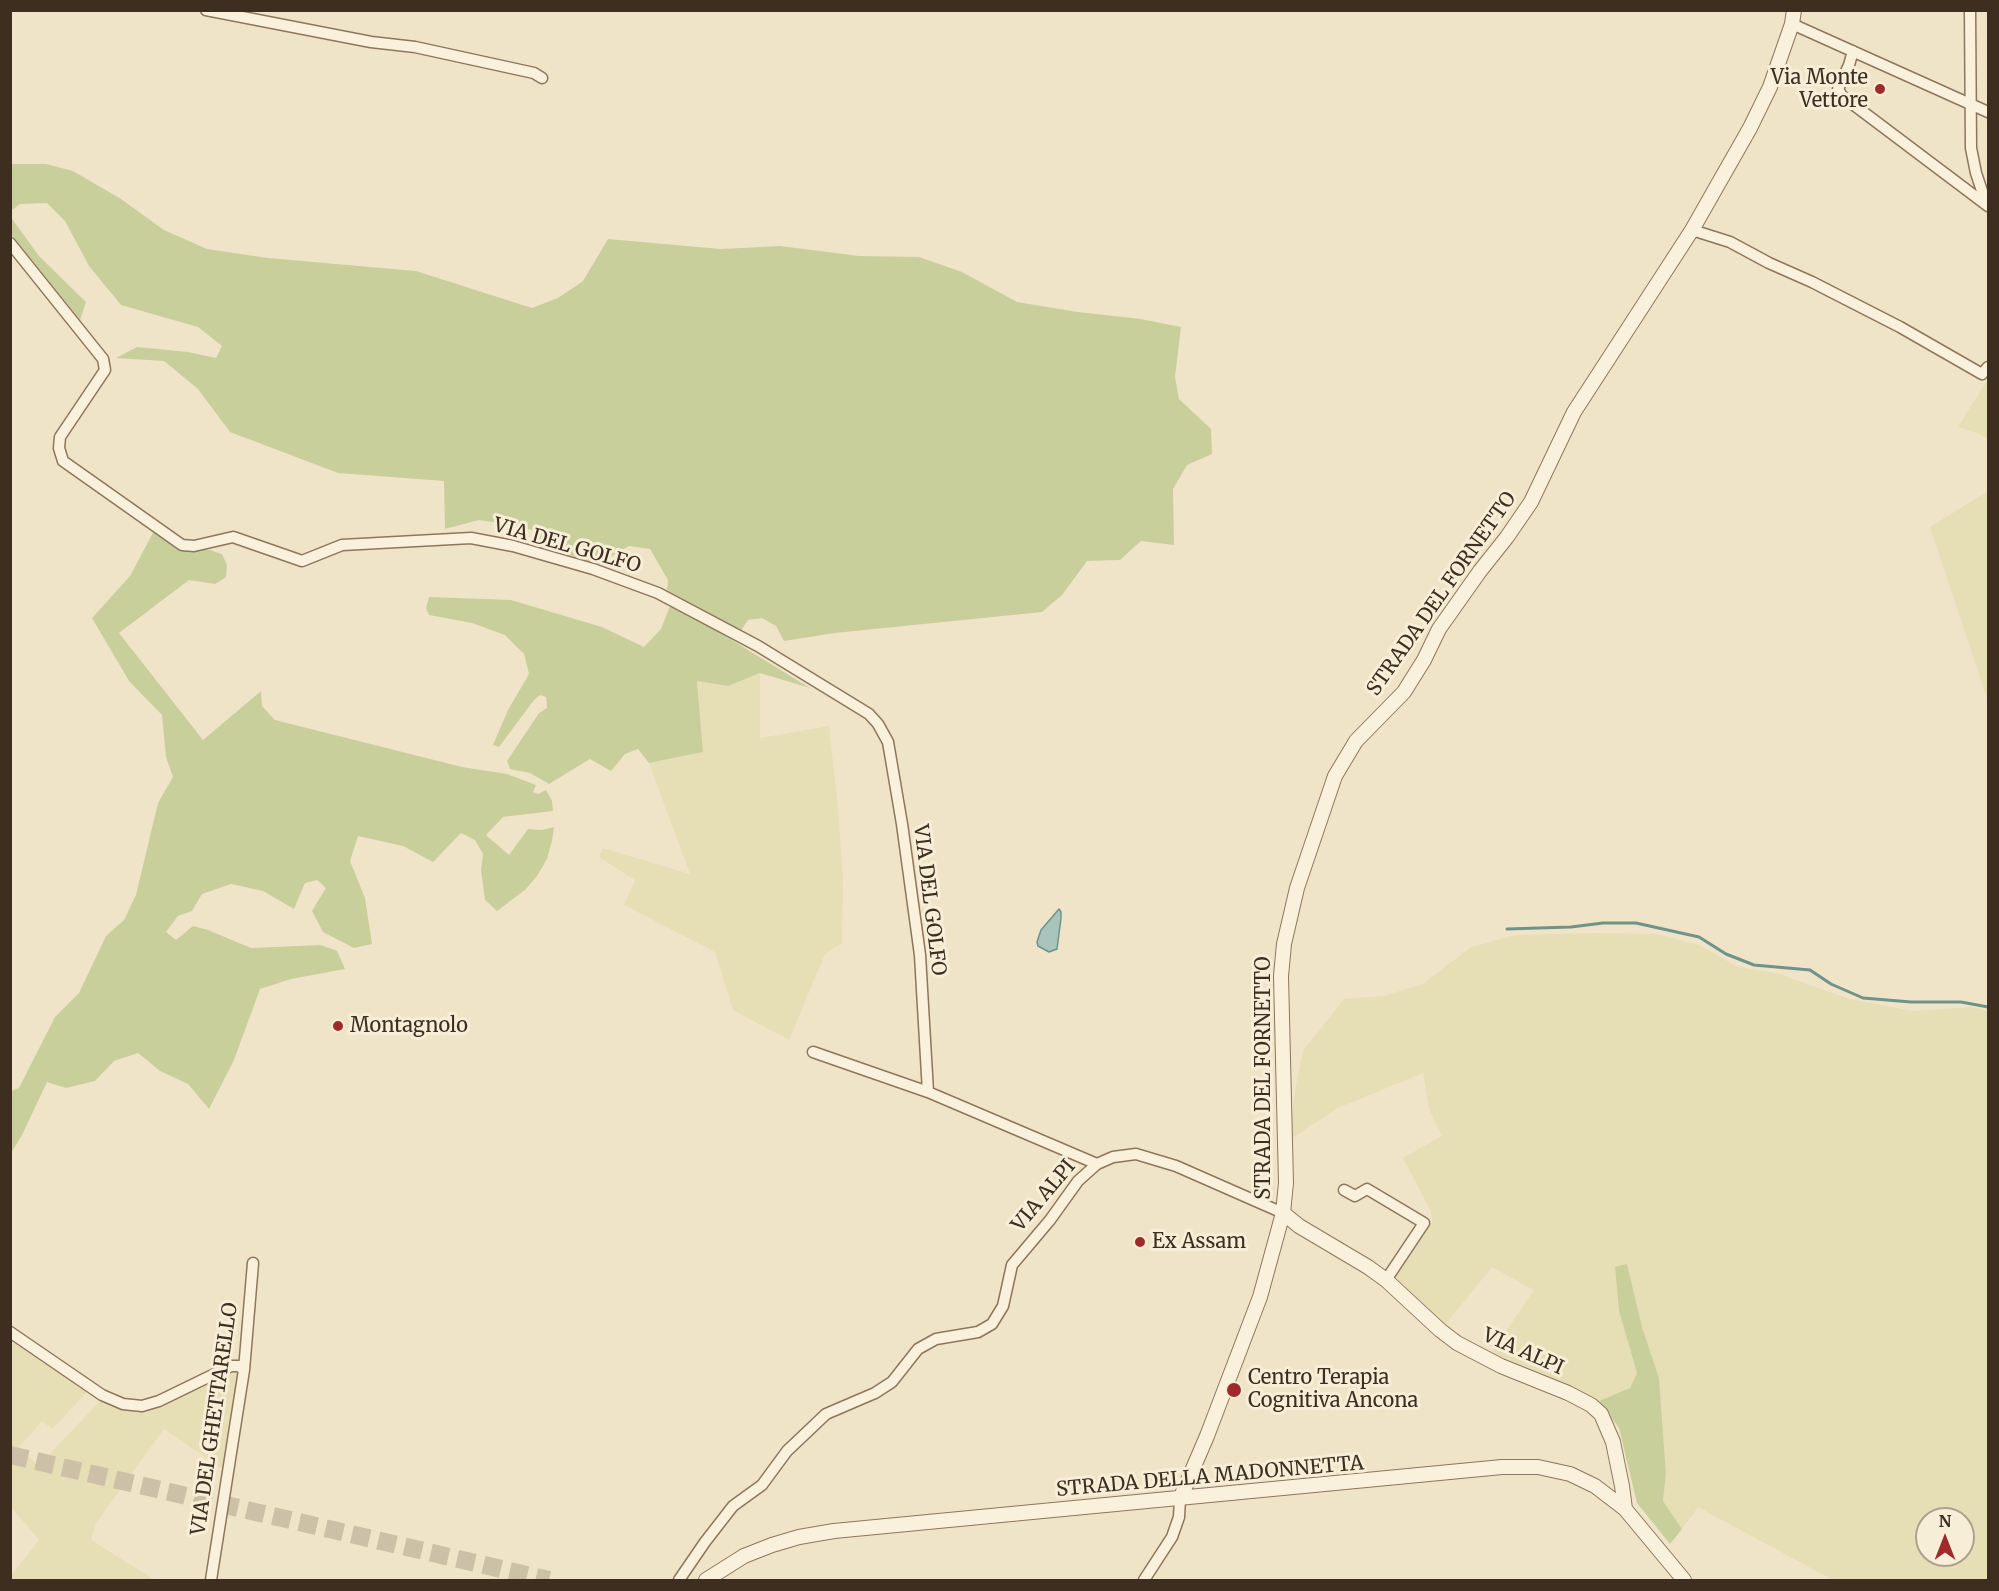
<!DOCTYPE html>
<html>
<head>
<meta charset="utf-8">
<style>
  body { margin:0 }
  #map { position:relative; width:1999px; height:1591px; overflow:hidden; background:#f0e4c8; font-family:Merriweather,serif }
  canvas { display:block }
  .frame { position:absolute; inset:0; border:12px solid #3d2e20; pointer-events:none }
  .north { position:absolute; left:1915px; top:1507px; width:60px; height:60px; box-sizing:border-box; background:#f7eed8; border:2px solid #ada18e; border-radius:50%; rotate:0deg; font-size:16px; font-weight:700; line-height:24px; text-align:center; color:#3d2e20 }
  .north::after { content:''; display:block; margin:auto; width:21px; height:27px; background:#9e2a2b; clip-path:polygon(50% 0,100% 100%,50% 72%,0 100%) }
</style>
</head>
<body>
<div id="map">
<canvas width="1999" height="1591"></canvas>
<div class="frame"></div>
<div class="north">N</div>
</div>
<script>
const context = document.querySelector('canvas').getContext('2d');
context.lineJoin = 'round';
function fillPath(path, color) {
  context.fillStyle = color;
  context.fill(path, 'evenodd');
}
function shape(rows) {
  const path = new Path2D();
  for (const r of rows) {
    path.moveTo(r[0], r[1]);
    for (let i = 2; i < r.length; i += 2) path.lineTo(r[i], r[i + 1]);
  }
  return path;
}
function strokePath(path, color, width, dash) {
  context.strokeStyle = color;
  context.lineWidth = width;
  context.lineCap = dash ? 'butt' : 'round';
  context.setLineDash(dash || []);
  context.stroke(path);
}
function label(font, color, halo, rows, align = 'center') {
  context.font = font + ' Merriweather,serif';
  context.lineWidth = 6;
  context.setLineDash([]);
  context.textBaseline = 'middle';
  context.strokeStyle = halo;
  context.fillStyle = color;
  for (const [text, x, y, turn = 0] of rows) {
    context.save();
    context.translate(x, y);
    context.rotate((+turn || 0) * Math.PI / 180);
    context.textAlign = isNaN(turn) ? turn : align;
    if (halo) context.strokeText(text, 0, 0);
    context.fillText(text, 0, 0);
    context.restore();
  }
}
fillPath(shape([
  [1988,379,1988,439,1980,434,1958,427],
  [1988,491,1988,701,1930,527],
  [760,673,760,738,829,726,838,808,843,879,842,943,825,954,789,1040,733,1010,715,952,624,905,635,880,599,857,603,848,690,874,649,763,703,752,697,681,728,686],
  [1594,933,1657,934,1699,945,1738,967,1777,973,1849,999,1913,1011,1971,1007,1988,1011,1988,1580,1833,1580,1698,1507,1682,1529,1663,1501,1666,1474,1659,1378,1642,1327,1627,1265,1615,1267,1619,1311,1637,1373,1630,1388,1599,1401,1537,1377,1492,1352,1534,1290,1492,1267,1444,1326,1393,1280,1432,1222,1431,1211,1403,1158,1442,1136,1429,1109,1423,1073,1338,1108,1289,1140,1296,1085,1303,1051,1344,999,1383,996,1423,984,1471,947,1515,935],
  [1927,1519,1963,1519,1963,1555,1927,1555],
  [10,1338,88,1391,52,1429,42,1421,19,1447,38,1466,101,1400,136,1413,155,1409,212,1378,233,1369,239,1374,224,1470,164,1429,96,1523,91,1540,155,1580,11,1580,11,1576,39,1540,11,1507]
]), '#e6deb5');
fillPath(shape([
  [10,164,46,164,73,171,121,199,164,230,207,249,268,258,416,271,532,308,558,298,583,281,608,239,721,249,780,246,859,256,919,257,962,272,1017,302,1078,312,1141,319,1181,327,1175,377,1179,399,1211,429,1212,454,1187,465,1173,489,1174,545,1141,541,1120,560,1087,561,1062,595,1042,612,835,633,784,641,776,626,762,618,748,620,740,632,667,590,668,580,650,549,629,546,613,555,602,565,539,545,536,531,506,524,479,520,445,529,444,481,338,473,230,432,198,389,164,361,116,358,137,347,188,352,216,358,222,346,198,327,121,305,89,266,65,221,47,203,20,204,11,211],
  [10,216,39,256,86,302,80,320,11,234],
  [154,531,196,549,210,550,222,554,227,565,226,577,215,584,189,580,119,633,203,740,261,691,262,706,275,720,462,767,507,774,536,785,533,792,538,794,546,790,552,801,553,811,503,817,486,835,509,855,528,829,542,830,554,827,552,841,547,859,537,876,526,889,497,911,485,900,481,870,483,854,475,840,461,833,433,862,403,846,358,836,350,861,365,898,372,944,354,948,323,932,312,911,326,888,317,880,305,883,294,909,263,891,231,884,202,894,192,911,178,916,166,932,176,940,193,926,208,930,251,948,321,945,337,951,345,969,291,979,260,989,234,1060,209,1109,188,1084,160,1071,138,1053,114,1061,95,1081,66,1088,47,1082,22,1135,11,1153,11,1091,19,1088,55,1017,79,993,106,936,124,920,136,895,158,803,173,777,166,757,162,715,129,681,92,618,130,576],
  [429,597,511,600,602,627,644,647,661,629,670,606,691,615,810,688,760,673,728,686,697,681,703,752,649,763,638,749,625,754,611,771,590,759,549,784,530,773,510,769,507,761,539,713,547,708,546,697,540,695,534,700,499,747,493,745,508,710,529,674,524,654,505,635,472,623,429,615,426,608],
  [1627,1264,1642,1327,1659,1378,1666,1474,1663,1501,1682,1529,1670,1544,1637,1503,1619,1428,1599,1401,1630,1388,1637,1373,1619,1311,1615,1267]
]), '#c9cf9b');
const water = shape([
  [1059,909,1061,912,1061,918,1057,949,1049,952,1038,946,1037,942,1041,930,1059,909]
]);
fillPath(water, '#a9c4bc');
strokePath(water, '#6f938a', 1.5);
strokePath(shape([
  [1507,929,1571,927,1603,923,1636,923,1699,937,1726,954,1754,965,1810,970,1831,984,1863,998,1911,1002,1961,1002,1988,1007]
]), '#6f938a', 3);
strokePath(shape([
  [10,1455,549,1580]
]), '#ccc0a6', 18, [18, 9]);
const minor = shape([
  [206,10,371,42,415,47,534,73,542,78],
  [1970,10,1971,148,1976,173,1986,203],
  [1792,24,1988,112],
  [1853,51,1849,65,1838,89,1842,96,1988,206],
  [1692,230,1730,242,1769,263,1812,282,1900,327,1982,374,1988,367],
  [10,243,103,359,105,370,60,437,59,448,63,461,182,545,194,546,233,537,302,561,342,545,471,538,513,546,593,569,658,593,758,646,869,714,878,724,888,742,902,824,920,955,928,1092],
  [813,1052,928,1092,1097,1164],
  [1344,1190,1355,1196,1367,1189,1424,1223,1386,1280],
  [10,1332,102,1395,123,1404,142,1406,159,1401,231,1366,239,1366,244,1370],
  [211,1580,244,1370,253,1263],
  [679,1580,705,1542,733,1506,762,1485,787,1451,826,1414,875,1393,892,1382,918,1349,936,1339,978,1332,992,1324,1003,1306,1012,1265,1050,1220,1078,1181,1097,1164,1113,1157,1136,1154,1176,1166,1283,1213],
  [1144,1580,1172,1537,1179,1517,1180,1499]
]);
const tertiary = shape([
  [1283,1213,1299,1226,1368,1267,1386,1280,1440,1330,1457,1343,1501,1366,1568,1393,1591,1405,1601,1414,1613,1442,1622,1486,1625,1509],
  [1180,1499,1207,1436,1260,1297,1283,1213,1286,1183,1281,976,1284,944,1297,888,1335,776,1356,741,1404,692,1424,660,1439,629,1480,571,1507,537,1531,502,1574,412,1692,230,1750,128,1770,87,1792,24,1794,10],
  [706,1580,744,1556,772,1545,799,1537,834,1531,1502,1467,1538,1467,1570,1474,1595,1486,1625,1509,1684,1580]
]);
strokePath(minor, '#8d765c', 13);
strokePath(tertiary, '#8d765c', 16);
strokePath(minor, '#faf1dc', 10);
strokePath(tertiary, '#faf1dc', 14);
for (const [x, y, r, color] of [
  [1880,89,6,"#9e2a2b"],
  [338,1026,6,"#9e2a2b"],
  [1140,1242,6,"#9e2a2b"],
  [1234,1390,8,"#9e2a2b"]
]) {
  const dot = new Path2D();
  dot.arc(x, y, r, 0, 2 * Math.PI);
  context.fillStyle = color;
  context.fill(dot);
  strokePath(dot, '#f7eed8', 2);
}
label('20px', '#3d2e20', '#f7eed8', [
  ["Via Monte",1868,78,"right"],
  ["Vettore",1868,101,"right"],
  ["Montagnolo",350,1026],
  ["Ex Assam",1152,1242],
  ["Centro Terapia",1248,1378],
  ["Cognitiva Ancona",1248,1401]
], 'left');
label('20px', '#3d2e20', '#f7eed8', [
  ["VIA DEL GOLFO",567,546,16],
  ["STRADA DEL FORNETTO",1442,594,-55],
  ["VIA DEL GOLFO",929,900,83],
  ["STRADA DEL FORNETTO",1264,1078,-90],
  ["VIA ALPI",1044,1196,-50],
  ["VIA ALPI",1523,1352,24],
  ["VIA DEL GHETTARELLO",215,1419,-82],
  ["STRADA DELLA MADONNETTA",1210,1477,-5]
]);
</script>
</body>
</html>
